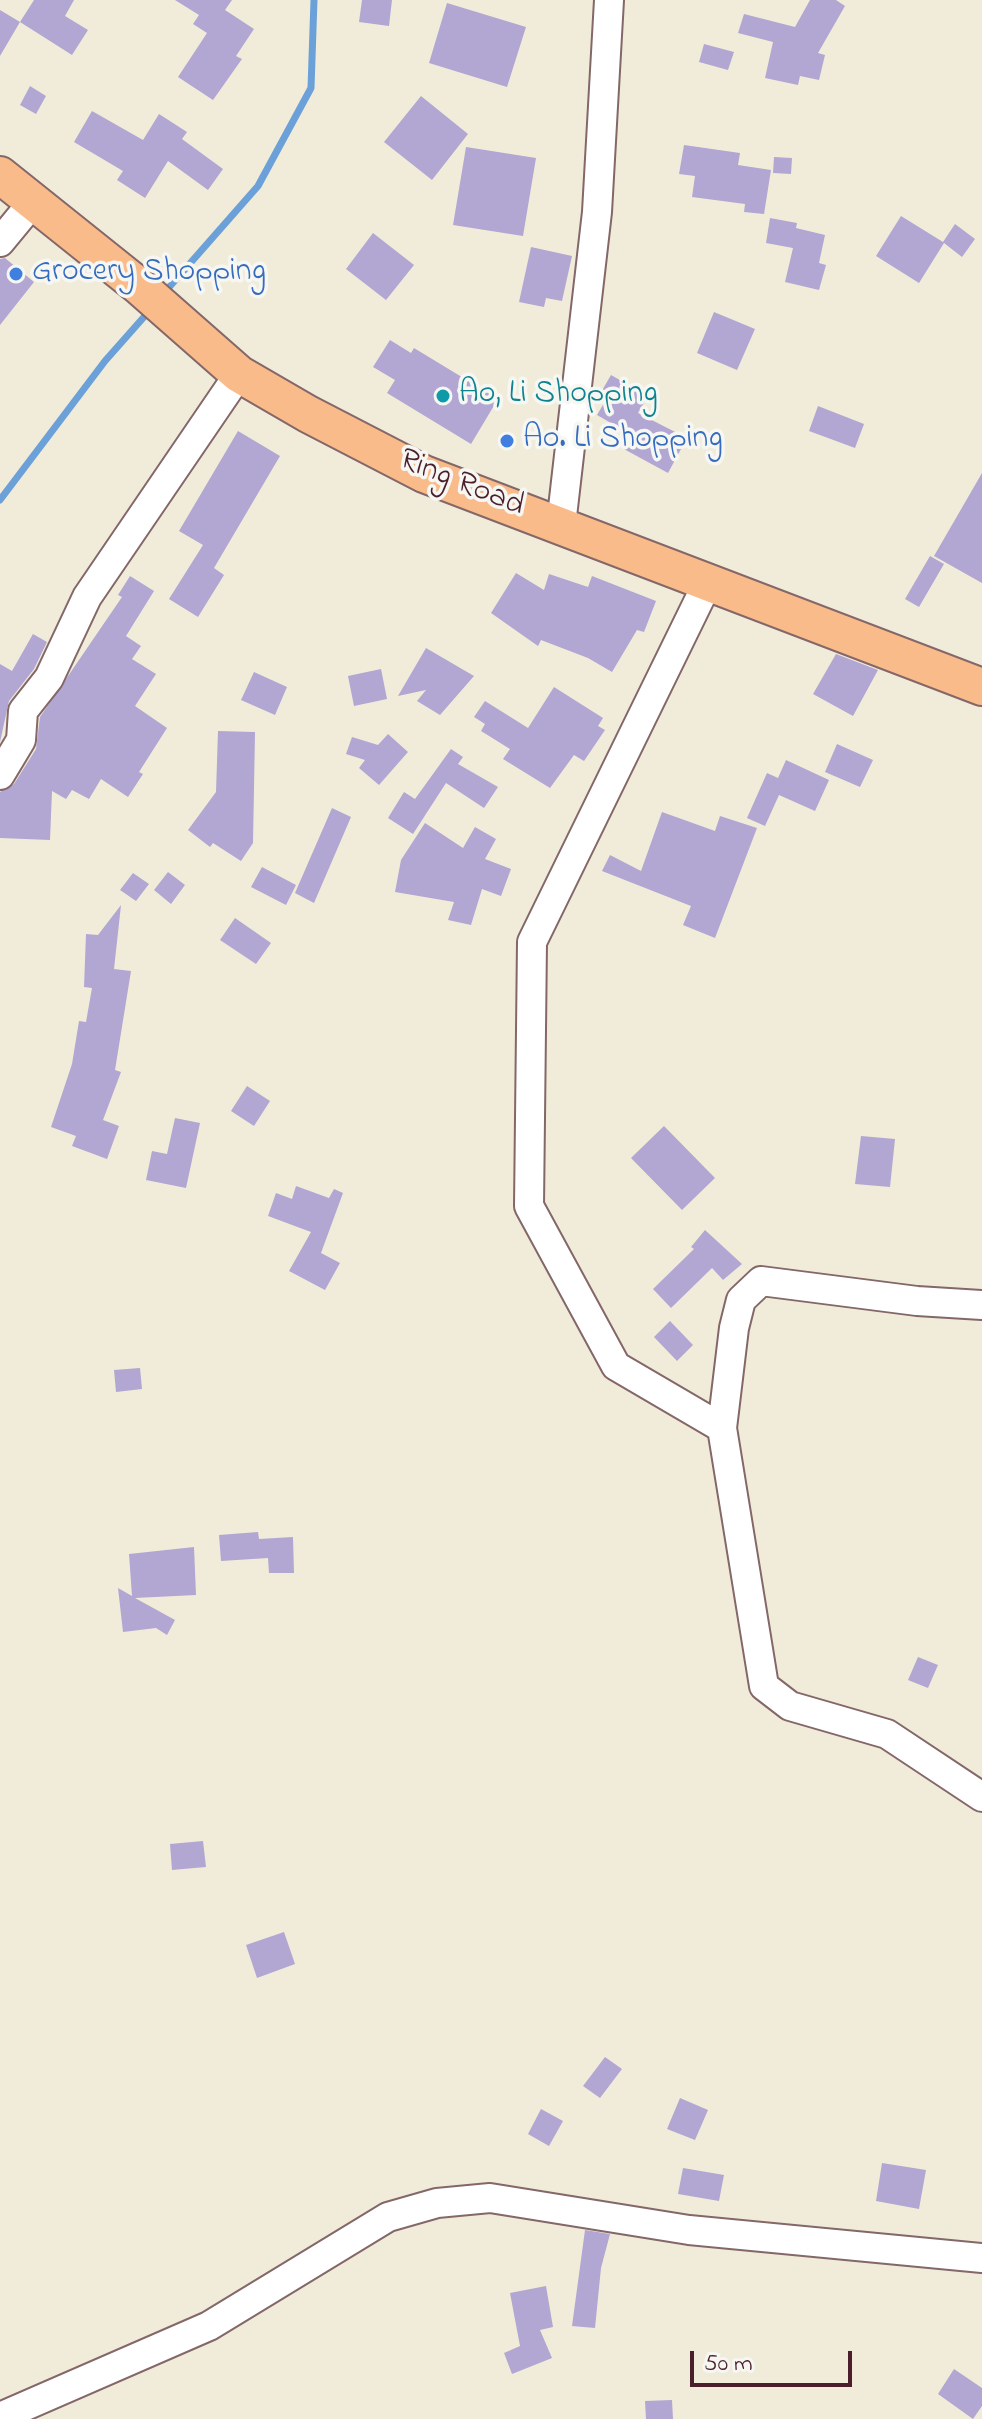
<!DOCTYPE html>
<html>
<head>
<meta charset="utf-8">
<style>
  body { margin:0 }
  #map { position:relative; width:982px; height:2419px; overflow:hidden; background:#f1ecda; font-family:"Indie Flower",sans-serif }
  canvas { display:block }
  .scale { position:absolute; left:690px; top:2351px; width:162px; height:36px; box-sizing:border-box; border:4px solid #4a1f2b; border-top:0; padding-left:10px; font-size:24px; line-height:28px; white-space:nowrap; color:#4a1f2b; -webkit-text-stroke:6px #f6f6f2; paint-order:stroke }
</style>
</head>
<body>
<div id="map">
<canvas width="982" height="2419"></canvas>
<div class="scale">50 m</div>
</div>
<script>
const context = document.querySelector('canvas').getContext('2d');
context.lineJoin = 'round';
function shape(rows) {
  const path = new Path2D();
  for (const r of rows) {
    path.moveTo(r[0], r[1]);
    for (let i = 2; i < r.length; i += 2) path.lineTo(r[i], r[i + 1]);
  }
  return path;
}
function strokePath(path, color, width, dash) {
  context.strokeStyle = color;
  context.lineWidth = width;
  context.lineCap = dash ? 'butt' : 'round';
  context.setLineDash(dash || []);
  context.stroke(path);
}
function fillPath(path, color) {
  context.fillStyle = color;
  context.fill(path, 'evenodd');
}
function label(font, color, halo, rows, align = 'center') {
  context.font = font + ' "Indie Flower",sans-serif';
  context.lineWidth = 7;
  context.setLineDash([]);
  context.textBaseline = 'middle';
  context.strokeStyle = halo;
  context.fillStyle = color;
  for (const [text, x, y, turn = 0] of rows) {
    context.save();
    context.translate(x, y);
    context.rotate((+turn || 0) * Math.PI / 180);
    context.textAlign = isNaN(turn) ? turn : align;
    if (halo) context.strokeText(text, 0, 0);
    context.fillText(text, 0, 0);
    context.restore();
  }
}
strokePath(shape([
  [164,293,258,186,311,88,314,0],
  [0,500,105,361,151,309]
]), '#6ba1d8', 7);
fillPath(shape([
  [34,0,74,0,65,16,88,30,72,55,20,22,0,56,0,10,20,22],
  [175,0,232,0,225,10,254,29,236,56,242,59,213,100,178,77,207,33,193,24,199,15],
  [362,0,392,0,389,26,359,22],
  [810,0,836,0,845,6,818,53,825,55,819,80,800,76,798,85,765,78,773,42,738,33,744,14,795,27],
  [447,3,526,27,507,87,429,63],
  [704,44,734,52,728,70,699,62],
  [30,86,46,96,36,114,20,105],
  [421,96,468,134,432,180,384,142],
  [92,111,143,140,159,114,187,132,182,139,223,169,208,190,168,161,145,198,117,180,123,171,74,142],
  [684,145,740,153,738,165,771,170,764,214,744,212,745,204,692,197,695,176,679,174],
  [466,147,536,158,523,236,453,225],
  [774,157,792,158,791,174,773,173],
  [901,216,943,242,955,224,975,239,962,257,944,243,919,283,876,256],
  [770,218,797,223,796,228,825,235,819,263,826,265,819,290,785,282,793,248,766,243],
  [373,233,414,265,386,300,346,269],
  [531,247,572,256,562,301,546,298,544,307,519,302],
  [5,258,34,282,0,325,0,259],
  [714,312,755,329,737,370,697,353],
  [390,340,411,353,414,348,498,399,471,444,387,393,395,380,373,367],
  [611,375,648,396,638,413,687,438,668,473,622,448,630,434,597,415,607,398,600,394],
  [818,406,864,424,855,448,809,431],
  [238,431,280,456,214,568,224,575,198,617,169,599,203,545,179,531],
  [982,473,982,583,934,556],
  [930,556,944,564,919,607,905,599],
  [516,573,544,590,549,574,588,587,592,576,656,601,644,632,637,630,612,672,588,658,541,640,538,646,491,613],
  [130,576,154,591,126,636,141,646,132,659,156,674,135,706,167,728,139,772,143,774,128,797,101,779,89,799,72,790,66,799,52,791,50,840,0,838,0,792,14,784,36,749,40,717,122,597,118,595],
  [33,634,47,642,34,669,9,701,0,742,0,664,12,671],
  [426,648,474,676,440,715,417,701,426,690,398,696],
  [836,654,878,670,853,716,813,694],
  [381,669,387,699,354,706,348,676],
  [254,672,287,687,275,715,241,700],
  [554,687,603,718,598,726,605,730,584,761,574,755,550,788,503,759,510,749,481,731,485,724,474,717,485,701,528,728],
  [218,731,255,732,253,843,241,861,213,843,210,847,188,830,216,792],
  [388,734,408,752,379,785,359,768,365,760,346,754,352,737,378,745],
  [837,744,873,760,860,787,825,772],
  [451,749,463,757,458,764,498,787,484,808,446,783,413,834,388,818,404,792,415,799],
  [786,760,829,780,815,811,779,795,765,826,747,818,767,773,778,778],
  [332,808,351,817,314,903,295,893],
  [662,812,715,831,720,816,757,828,715,938,683,925,691,906,602,871,610,855,641,871],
  [425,823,463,848,475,827,496,839,485,859,511,869,501,896,482,889,471,925,448,920,454,902,395,892,401,860],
  [262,867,296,885,286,905,251,887],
  [168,872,185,885,171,904,154,890],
  [133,873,149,884,136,901,120,890],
  [121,905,114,969,131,971,115,1070,121,1072,103,1120,119,1126,107,1159,72,1146,76,1136,51,1127,72,1064,79,1021,86,1022,92,988,84,987,86,934,98,935],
  [235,918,271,943,256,964,220,940],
  [247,1086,270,1101,254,1126,231,1111],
  [175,1118,200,1123,186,1188,146,1180,152,1151,167,1154],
  [664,1126,715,1178,682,1210,631,1158],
  [861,1136,895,1139,890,1187,855,1184],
  [296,1186,329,1198,334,1189,343,1193,321,1253,340,1263,325,1290,289,1271,311,1232,268,1216,276,1193,292,1199],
  [705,1230,742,1264,723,1280,712,1268,671,1308,653,1289,694,1249,691,1247],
  [670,1321,693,1345,677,1361,654,1337],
  [140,1368,142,1389,116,1392,114,1370],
  [258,1532,259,1539,293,1537,294,1573,269,1573,268,1558,221,1561,219,1535],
  [194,1547,196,1595,135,1598,175,1620,167,1635,156,1628,123,1632,118,1588,132,1596,129,1554],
  [918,1657,938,1665,928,1688,908,1680],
  [203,1841,206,1867,172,1870,170,1844],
  [284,1932,295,1964,257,1978,246,1945],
  [605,2057,622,2069,600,2098,583,2086],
  [680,2098,708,2110,695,2140,667,2129],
  [541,2109,563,2121,549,2146,528,2134],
  [882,2163,926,2170,919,2209,876,2201],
  [683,2168,724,2175,719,2201,678,2194],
  [585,2230,610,2234,601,2268,595,2328,572,2326],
  [546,2286,553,2327,540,2330,552,2358,512,2374,504,2353,520,2346,510,2293],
  [954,2369,982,2388,982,2406,973,2419,938,2394],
  [672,2400,673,2419,646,2419,645,2401]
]), '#b2a6d2');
const minor = shape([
  [0,242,33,202],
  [561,525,597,212,609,0],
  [707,584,532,942,529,1206,616,1366,722,1428,734,1328,741,1300,761,1281,917,1301,982,1305],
  [0,775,21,740,23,711,49,678,87,597,239,374],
  [722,1428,764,1686,790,1706,887,1734,982,1797],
  [0,2417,209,2326,388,2217,437,2203,490,2198,689,2230,982,2258]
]);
const major = shape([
  [0,175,140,287,239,374,308,414,424,474,982,687]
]);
strokePath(minor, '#846768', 32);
strokePath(major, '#846768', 40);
strokePath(minor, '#fff', 28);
strokePath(major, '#fabb8b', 36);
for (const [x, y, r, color] of [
  [16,274,8,"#3f7fe0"],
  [443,396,8,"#0f9aa8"],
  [507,441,8,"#3f7fe0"]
]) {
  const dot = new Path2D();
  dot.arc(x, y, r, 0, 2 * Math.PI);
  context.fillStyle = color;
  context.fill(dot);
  strokePath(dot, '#f6f6f2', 3);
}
label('32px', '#366cbe', '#f6f6f2', [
  ["Grocery Shopping",32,274],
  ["Ao. Li Shopping",523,441]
], 'left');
label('32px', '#0d838f', '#f6f6f2', [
  ["Ao, Li Shopping",459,396]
], 'left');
label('32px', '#4a1f2b', '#f6f6f2', [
  ["Ring Road",461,485,22]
]);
</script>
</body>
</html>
